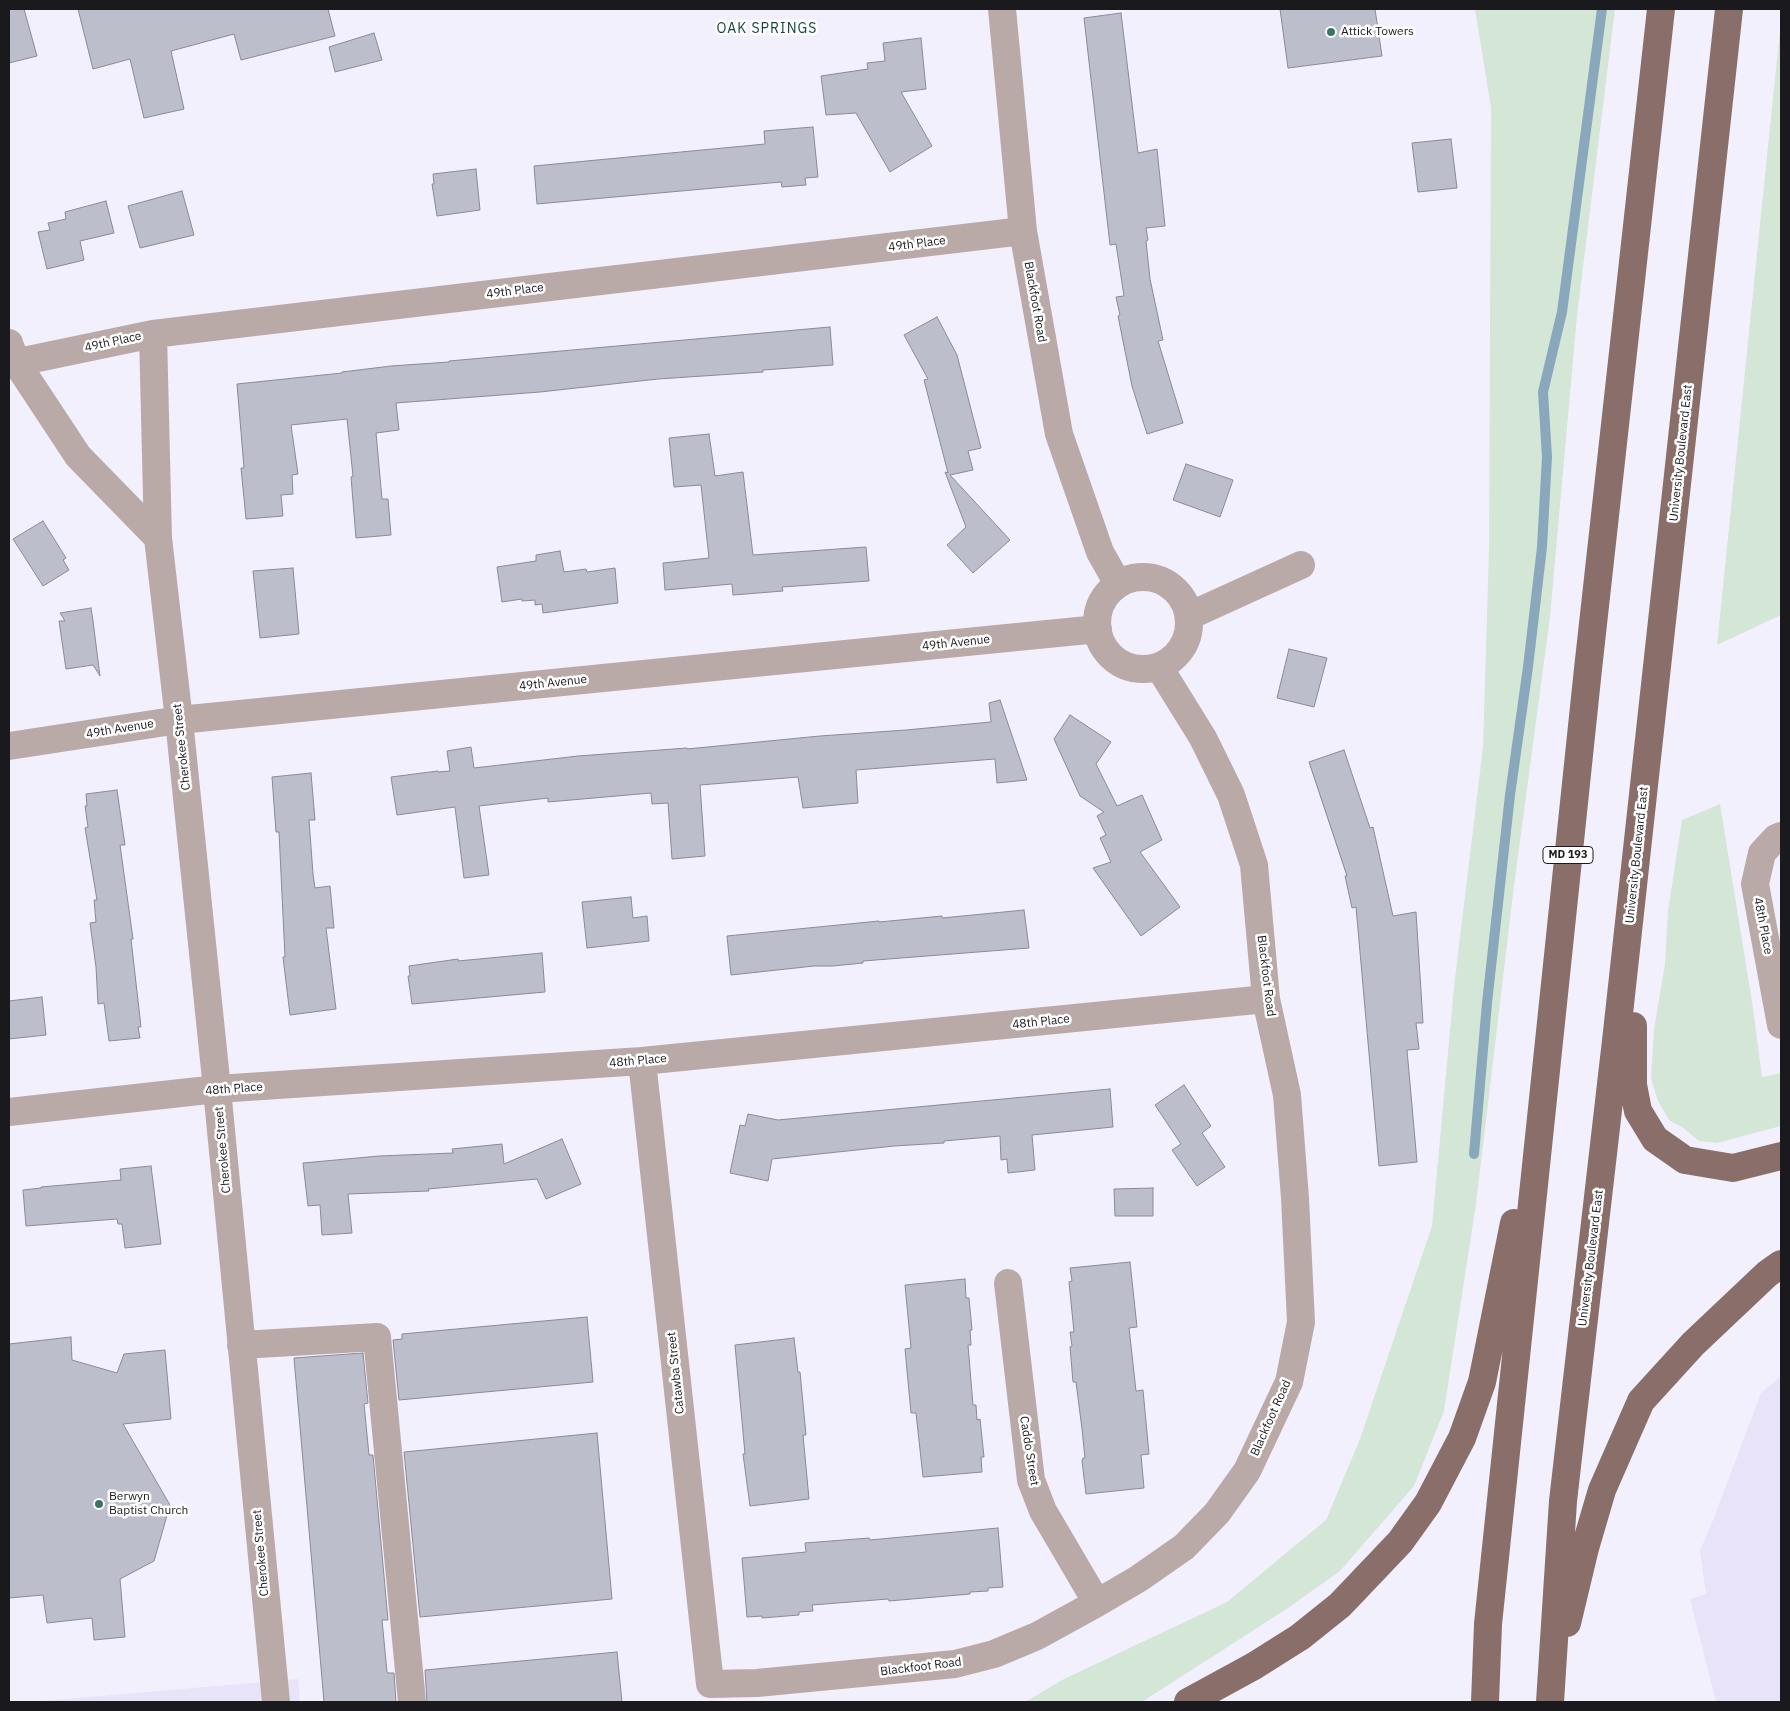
<!DOCTYPE html>
<html>
<head>
<meta charset="utf-8">
<style>
  body { margin:0 }
  #map { position:relative; width:1790px; height:1711px; overflow:hidden; background:#f3f0fe; font-family:"IBM Plex Sans",sans-serif }
  canvas { display:block }
  .frame { position:absolute; inset:0; border:10px solid #1a191e; pointer-events:none }
</style>
</head>
<body>
<div id="map">
<canvas width="1790" height="1711"></canvas>
<div class="frame"></div>
</div>
<script>
const context = document.querySelector('canvas').getContext('2d');
context.lineJoin = 'round';
function fillPath(path, color) {
  context.fillStyle = color;
  context.fill(path, 'evenodd');
}
function shape(rows) {
  const path = new Path2D();
  for (const r of rows) {
    if (r.length === 3) {
      path.moveTo(r[0] + r[2], r[1]);
      path.arc(r[0], r[1], r[2], 0, 2 * Math.PI);
      continue;
    }
    path.moveTo(r[0], r[1]);
    for (let i = 2; i < r.length; i += 2) path.lineTo(r[i], r[i + 1]);
  }
  return path;
}
function strokePath(path, color, width, dash) {
  context.strokeStyle = color;
  context.lineWidth = width;
  context.lineCap = dash ? 'butt' : 'round';
  context.setLineDash(dash || []);
  context.stroke(path);
}
function label(font, color, halo, rows, align = 'center') {
  context.font = font + ' "IBM Plex Sans",sans-serif';
  context.lineWidth = 5;
  context.setLineDash([]);
  context.textBaseline = 'middle';
  context.strokeStyle = halo;
  context.fillStyle = color;
  for (const [text, x, y, turn = 0] of rows) {
    context.save();
    context.translate(x, y);
    context.rotate((+turn || 0) * Math.PI / 180);
    context.textAlign = isNaN(turn) ? turn : align;
    if (halo) context.strokeText(text, 0, 0);
    context.fillText(text, 0, 0);
    context.restore();
  }
}
fillPath(shape([
  [1781,1376,1781,1702,1716,1702,1690,1599,1706,1594,1700,1551,1713,1520,1761,1393],
  [298,1679,300,1702,30,1702]
]), '#e8e3f8');
fillPath(shape([
  [1475,9,1615,9,1577,316,1550,617,1514,886,1476,1204,1444,1411,1414,1486,1340,1571,1288,1608,1142,1702,1025,1702,1064,1679,1227,1602,1326,1520,1360,1439,1432,1226,1454,987,1483,747,1489,548,1491,108],
  [1781,21,1781,615,1717,645,1768,146],
  [1720,804,1753,1008,1762,1077,1781,1073,1781,1126,1717,1143,1699,1141,1682,1127,1669,1120,1658,1101,1651,1079,1654,1029,1665,964,1668,911,1682,820]
]), '#d4e6d6');
strokePath(shape([
  [1474,1154,1487,1003,1510,795,1528,667,1542,547,1547,457,1543,392,1562,312,1602,9]
]), '#8aa8bb', 10);
const building = shape([
  [9,9,24,9,37,56,9,63,9,9],
  [78,9,328,9,335,36,241,60,234,34,171,51,184,109,144,118,130,59,93,69,78,9],
  [1280,9,1375,9,1382,56,1288,68,1280,9],
  [1121,13,1138,153,1157,149,1165,226,1146,228,1148,240,1146,241,1150,279,1163,340,1158,341,1183,423,1147,434,1132,386,1118,316,1120,315,1116,297,1124,296,1116,244,1110,245,1084,18,1121,13],
  [374,33,382,60,335,72,329,47,374,33],
  [921,38,926,89,901,92,932,146,890,172,856,113,826,115,821,76,868,69,867,63,885,61,883,43,921,38],
  [813,127,818,177,805,178,806,185,782,187,781,182,537,204,534,166,765,144,764,131,813,127],
  [1451,139,1457,188,1418,192,1412,143,1451,139],
  [476,169,480,210,437,216,432,184,434,184,433,174,476,169],
  [182,191,194,235,140,248,128,206,182,191],
  [106,201,114,233,80,241,84,260,47,269,38,232,50,230,48,223,66,219,65,212,106,201],
  [937,317,957,355,981,448,968,451,973,470,950,475,1010,540,973,573,947,545,966,527,945,472,948,473,924,380,928,379,904,335,937,317],
  [830,327,833,365,763,370,763,372,658,379,540,392,396,403,399,430,376,433,382,499,388,499,391,535,356,538,351,477,353,476,347,419,291,425,298,474,292,475,293,494,281,495,283,516,246,519,241,468,244,468,237,384,342,373,342,372,391,366,449,362,449,361,830,327],
  [709,434,715,476,743,472,753,555,866,547,869,581,782,587,783,591,733,595,732,584,665,590,663,563,709,558,701,485,674,487,669,438,709,434],
  [1186,464,1233,480,1220,517,1173,500,1186,464],
  [43,521,66,558,63,560,69,570,43,586,13,539,43,521],
  [560,551,564,572,586,569,587,572,615,568,618,603,543,613,542,604,535,605,535,600,522,601,522,599,502,602,497,567,536,561,536,555,560,551],
  [293,568,299,634,260,638,253,571,293,568],
  [91,608,93,621,100,676,93,665,66,669,59,621,65,621,60,613,91,608],
  [1289,649,1327,658,1314,707,1277,698,1289,649],
  [1000,700,1027,780,997,783,995,759,856,770,858,803,803,808,798,777,700,785,705,856,672,859,668,803,652,804,651,793,548,802,548,798,479,806,489,875,464,878,455,807,397,815,391,777,438,771,438,772,450,771,447,751,471,747,474,768,578,756,687,748,687,749,820,736,906,730,991,722,989,703,1000,700],
  [1070,715,1111,742,1096,764,1117,806,1142,795,1162,840,1140,852,1180,907,1141,936,1093,868,1111,862,1100,838,1106,835,1097,816,1104,812,1080,796,1054,739,1070,715],
  [1344,750,1370,828,1373,827,1393,916,1416,912,1423,1023,1416,1023,1419,1049,1407,1050,1417,1162,1379,1166,1356,907,1352,908,1345,876,1347,876,1309,762,1344,750],
  [311,773,315,820,309,820,313,874,315,888,330,886,334,928,326,928,336,1009,290,1015,283,957,285,957,279,832,276,832,272,777,311,773],
  [117,790,125,845,120,845,133,939,131,939,141,1027,138,1027,140,1038,109,1041,104,1003,98,1004,96,967,90,923,96,922,94,900,97,900,85,828,88,827,85,806,87,806,86,794,117,790],
  [631,897,633,918,647,916,649,941,587,948,582,902,631,897],
  [1024,910,1029,948,863,961,863,963,833,966,814,966,731,975,727,936,879,921,879,922,942,916,942,918,1024,910],
  [542,953,545,992,412,1004,408,976,410,976,409,966,458,959,458,961,542,953],
  [42,997,46,1035,9,1039,9,1001,42,997],
  [1184,1085,1211,1126,1202,1133,1225,1167,1197,1186,1172,1150,1181,1144,1155,1105,1184,1085],
  [1110,1089,1113,1127,1032,1135,1035,1170,1008,1173,1007,1159,1001,1160,1000,1136,944,1141,944,1143,894,1146,772,1159,768,1181,730,1173,740,1125,745,1126,748,1114,778,1120,1110,1089],
  [562,1139,581,1184,546,1199,537,1179,428,1189,429,1191,348,1194,352,1233,322,1235,320,1205,308,1206,303,1163,379,1156,453,1153,452,1149,502,1144,504,1164,562,1139],
  [151,1166,161,1244,125,1248,122,1224,118,1224,117,1219,26,1226,23,1190,41,1188,41,1187,121,1180,120,1169,151,1166],
  [1153,1188,1153,1216,1115,1216,1114,1189,1153,1188],
  [1130,1262,1137,1327,1129,1328,1136,1391,1143,1390,1149,1454,1141,1455,1144,1488,1086,1494,1082,1461,1083,1458,1085,1458,1082,1429,1076,1382,1073,1382,1070,1347,1072,1346,1070,1332,1074,1332,1069,1282,1072,1281,1070,1268,1130,1262],
  [965,1279,966,1298,969,1298,972,1330,970,1330,971,1345,968,1345,973,1405,976,1405,977,1420,980,1419,984,1457,981,1457,982,1472,923,1477,916,1413,911,1413,905,1349,911,1348,905,1285,965,1279],
  [587,1317,593,1382,399,1400,393,1340,402,1339,402,1334,587,1317],
  [71,1337,72,1360,117,1373,124,1354,165,1350,171,1419,123,1424,170,1505,154,1561,120,1579,125,1637,94,1640,92,1618,47,1623,43,1595,9,1598,9,1344,71,1337],
  [794,1338,798,1372,800,1372,806,1435,803,1435,809,1499,750,1506,743,1454,745,1454,735,1345,794,1338],
  [363,1353,368,1403,364,1404,369,1455,373,1455,388,1620,382,1620,387,1672,388,1673,394,1673,396,1702,324,1702,294,1358,363,1353],
  [597,1433,612,1599,420,1617,404,1452,597,1433],
  [998,1528,1003,1587,988,1588,988,1591,970,1592,970,1594,889,1601,888,1599,812,1605,813,1611,799,1612,799,1615,762,1618,762,1616,747,1617,742,1558,806,1552,805,1543,869,1538,870,1540,998,1528],
  [617,1652,622,1702,427,1702,425,1670,617,1652]
]);
fillPath(building, '#bcbecc');
strokePath(building, '#898a97', 1);
strokePath(shape([
  [1002,9,1023,231,1059,434,1100,552,1118,584],
  [153,334,158,538,179,720,217,1089,276,1702],
  [9,343,16,362,78,456,158,538],
  [9,364,153,334,1023,231],
  [1143,623,46],
  [1189,616,1301,565],
  [9,746,179,720,1098,629],
  [1781,836,1776,838,1762,853,1755,884,1781,1025],
  [642,1061,710,1684,757,1683,955,1664,994,1654,1037,1636,1097,1603,1138,1579,1184,1547,1217,1513,1247,1471,1289,1382,1301,1322,1295,1198,1287,1095,1266,999,1254,865,1231,795,1203,738,1159,667],
  [9,1112,217,1089,642,1061,1266,999],
  [1008,1283,1031,1480,1043,1511,1097,1603],
  [241,1345,377,1337,412,1702]
]), '#baaaa7', 28);
strokePath(shape([
  [1633,1026,1633,1085,1638,1111,1655,1139,1685,1160,1733,1168,1781,1156],
  [1567,1623,1585,1548,1602,1490,1641,1401,1693,1344,1767,1274,1781,1264],
  [1188,1702,1254,1666,1300,1637,1340,1605,1400,1542,1428,1503,1462,1438,1482,1382,1514,1223],
  [1485,1702,1488,1624,1588,669,1661,9],
  [1550,1702,1563,1501,1617,1032,1729,9]
]), '#8a6e69', 28);
for (const [x, y, r, color] of [
  [1331,32,5,"#397662"],
  [99,1504,5,"#397662"]
]) {
  const dot = new Path2D();
  dot.arc(x, y, r, 0, 2 * Math.PI);
  context.fillStyle = color;
  context.fill(dot);
  strokePath(dot, '#fff', 2);
}
for (const [x, y, w] of [
  [1568,855,50]
]) {
  const box = new Path2D();
  box.roundRect(x - w / 2, y - 8.5, w, 17, 4);
  context.fillStyle = '#fff';
  context.fill(box);
  strokePath(box, '#1a191e', 1);
}
label('bold 11px', '#1a191e', null, [
  ["MD 193",1568,855]
]);
label('12px', '#1a191e', '#fff', [
  ["Attick Towers",1341,32],
  ["Berwyn",109,1497],
  ["Baptist Church",109,1511]
], 'left');
label('12px', '#1a191e', '#fff', [
  ["49th Place",917,244,-7],
  ["49th Place",515,291,-7],
  ["Blackfoot Road",1035,302,80],
  ["49th Place",113,342,-12],
  ["University Boulevard East",1681,453,-84],
  ["49th Avenue",956,643,-6],
  ["49th Avenue",553,683,-6],
  ["49th Avenue",120,729,-9],
  ["Cherokee Street",182,747,-96],
  ["University Boulevard East",1637,855,-84],
  ["48th Place",1763,926,79],
  ["Blackfoot Road",1266,976,83],
  ["48th Place",1041,1022,-6],
  ["48th Place",638,1061,-5],
  ["48th Place",234,1089,-4],
  ["Cherokee Street",223,1150,-95],
  ["University Boulevard East",1591,1258,-83],
  ["Catawba Street",676,1373,-96],
  ["Blackfoot Road",1271,1418,-66],
  ["Caddo Street",1029,1451,81],
  ["Cherokee Street",261,1553,-95],
  ["Blackfoot Road",921,1667,-7]
]);
context.letterSpacing = '1px';
label('14px', '#134637', '#fff', [
  ["OAK SPRINGS",767,29]
]);
context.letterSpacing = '0px';
</script>
</body>
</html>
